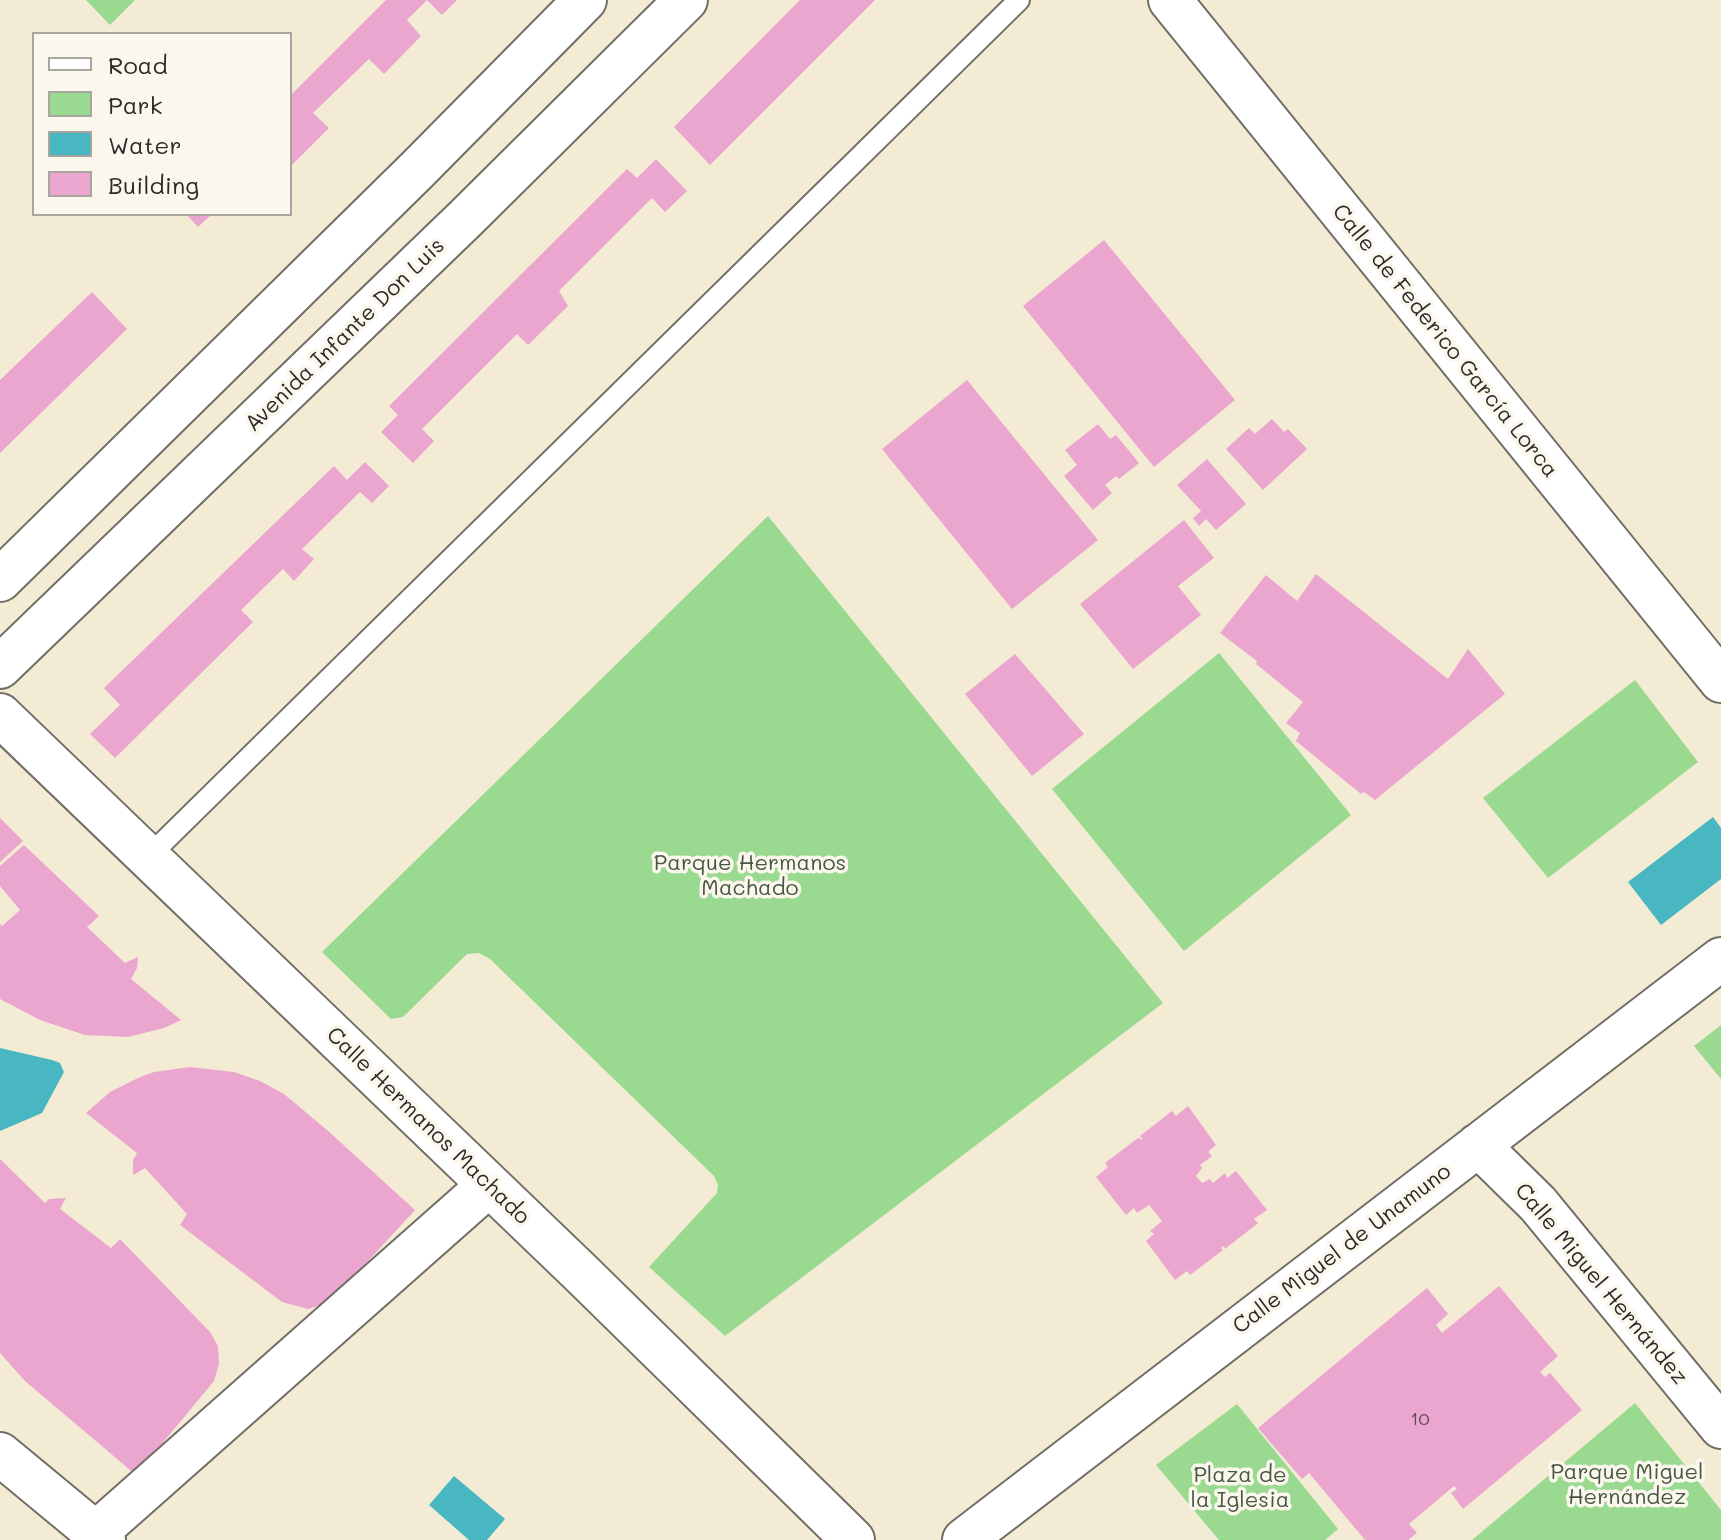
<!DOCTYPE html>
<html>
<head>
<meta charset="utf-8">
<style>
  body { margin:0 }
  #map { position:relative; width:1721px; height:1540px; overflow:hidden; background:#f3ebd4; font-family:Mali,sans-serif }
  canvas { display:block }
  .legend { position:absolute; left:32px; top:32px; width:260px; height:184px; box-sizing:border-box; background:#fbf7ec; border:2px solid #a8a59f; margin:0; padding:10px 14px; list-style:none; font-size:24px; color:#2b2b2b }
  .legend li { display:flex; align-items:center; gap:16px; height:40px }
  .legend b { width:40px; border:2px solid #a8a59f }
</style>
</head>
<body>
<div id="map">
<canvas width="1721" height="1540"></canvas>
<ul class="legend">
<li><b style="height:10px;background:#fff"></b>Road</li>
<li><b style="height:22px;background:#99da90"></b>Park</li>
<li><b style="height:22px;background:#49b7c2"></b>Water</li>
<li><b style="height:22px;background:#eba6cf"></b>Building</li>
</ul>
</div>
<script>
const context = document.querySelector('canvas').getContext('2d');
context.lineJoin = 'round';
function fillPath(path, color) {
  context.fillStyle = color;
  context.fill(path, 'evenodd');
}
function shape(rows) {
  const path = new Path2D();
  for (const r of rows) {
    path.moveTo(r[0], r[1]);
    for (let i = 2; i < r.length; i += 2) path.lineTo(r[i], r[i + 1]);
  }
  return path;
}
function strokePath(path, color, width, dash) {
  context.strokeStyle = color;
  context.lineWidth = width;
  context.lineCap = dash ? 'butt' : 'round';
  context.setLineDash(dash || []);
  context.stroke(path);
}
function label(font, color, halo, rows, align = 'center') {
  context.font = font + ' Mali,sans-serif';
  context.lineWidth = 7;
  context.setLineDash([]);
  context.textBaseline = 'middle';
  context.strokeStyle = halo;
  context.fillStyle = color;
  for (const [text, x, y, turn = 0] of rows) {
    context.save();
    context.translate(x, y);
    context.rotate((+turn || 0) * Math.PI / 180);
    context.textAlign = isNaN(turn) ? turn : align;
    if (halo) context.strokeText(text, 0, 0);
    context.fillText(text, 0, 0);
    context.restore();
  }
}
fillPath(shape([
  [86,0,135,0,110,25],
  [768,516,1163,1003,725,1336,649,1267,717,1193,718,1185,714,1176,490,959,479,953,467,954,403,1017,391,1019,322,952],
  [1219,653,1351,815,1184,951,1052,789],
  [1635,680,1698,762,1548,878,1483,798],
  [1721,1025,1721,1079,1694,1046],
  [1635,1403,1721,1510,1721,1540,1472,1540],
  [1237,1404,1338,1529,1325,1540,1219,1540,1156,1465]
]), '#99da90');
fillPath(shape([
  [1713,817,1721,828,1721,879,1661,925,1628,882],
  [0,1048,52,1060,60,1063,64,1072,42,1113,0,1131],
  [454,1476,505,1519,487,1540,469,1540,429,1505]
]), '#49b7c2');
fillPath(shape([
  [386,0,457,0,442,15,427,0,407,20,421,36,384,74,369,59,313,113,329,128,291,166,290,96],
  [800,0,875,0,710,165,674,127],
  [656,159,687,191,665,212,652,198,559,291,568,306,528,345,517,334,422,429,434,441,413,463,381,432,398,415,389,406,627,169,637,178],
  [186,214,212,214,198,227],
  [1104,240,1235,400,1154,467,1023,306],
  [92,292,127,329,0,453,0,380],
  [967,380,1098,540,1012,609,882,449],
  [1272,419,1284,432,1288,429,1307,449,1263,490,1226,449,1249,428,1255,434],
  [1098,424,1110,439,1116,435,1139,463,1119,479,1116,476,1105,485,1112,493,1093,510,1064,476,1077,465,1065,450],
  [1207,459,1246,504,1216,530,1206,519,1199,526,1193,518,1201,511,1177,485],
  [365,462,389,486,372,503,360,492,302,549,314,559,294,581,283,569,241,610,253,622,115,758,90,734,120,705,104,688,334,466,347,480],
  [1184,520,1214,558,1178,586,1201,615,1133,669,1080,604],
  [1316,574,1448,679,1468,649,1505,694,1375,800,1364,792,1361,794,1296,741,1300,733,1286,723,1303,702,1256,664,1257,661,1220,633,1266,575,1297,601],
  [1015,654,1084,734,1032,776,965,694],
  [0,818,23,841,0,862],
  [24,845,99,916,87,927,125,963,138,957,137,968,131,979,181,1020,164,1028,128,1037,85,1035,40,1020,0,999,0,924,2,926,20,910,0,886,0,866],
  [190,1067,234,1072,260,1081,284,1094,327,1130,415,1210,334,1298,324,1304,308,1309,282,1302,180,1225,187,1214,145,1168,133,1175,133,1160,137,1153,86,1113,110,1092,140,1077,154,1072],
  [1188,1106,1216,1145,1208,1152,1212,1156,1200,1165,1202,1168,1196,1176,1202,1183,1210,1179,1213,1183,1225,1173,1227,1178,1236,1171,1267,1210,1254,1219,1258,1223,1225,1249,1224,1246,1221,1248,1223,1250,1190,1275,1187,1271,1175,1280,1146,1241,1154,1234,1150,1231,1162,1221,1149,1205,1137,1213,1134,1208,1126,1215,1096,1177,1108,1167,1105,1163,1138,1138,1143,1140,1140,1136,1172,1111,1176,1116],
  [0,1159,45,1203,49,1199,66,1198,60,1209,111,1248,120,1239,210,1332,218,1346,219,1364,214,1381,136,1475,25,1381,0,1353],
  [1499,1286,1558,1356,1540,1372,1545,1377,1550,1373,1582,1410,1463,1509,1451,1493,1457,1489,1454,1486,1409,1524,1417,1533,1408,1540,1365,1540,1309,1473,1302,1479,1258,1428,1427,1288,1448,1314,1436,1325,1442,1333]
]), '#eba6cf');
const lane = shape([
  [148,857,1019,0]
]);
const street = shape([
  [1170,0,1721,681],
  [0,580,418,169,585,0],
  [0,667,466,218,686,0],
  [0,715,582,1274,853,1540],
  [1478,1145,1538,1204,1721,1427],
  [0,1454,104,1540],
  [96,1533,489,1185],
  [964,1540,1721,959]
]);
strokePath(lane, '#716e66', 24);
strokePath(street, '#716e66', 46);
strokePath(lane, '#fff', 20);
strokePath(street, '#fff', 42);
label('18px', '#5b4a54', null, [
  ["10",1420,1419]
]);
label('22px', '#2b2b2b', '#fbf7ec', [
  ["Avenida Infante Don Luis",345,335,-44],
  ["Calle de Federico García Lorca",1445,341,51],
  ["Calle Hermanos Machado",428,1126,44],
  ["Calle Miguel de Unamuno",1342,1249,-37],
  ["Calle Miguel Hernández",1601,1284,50]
]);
label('22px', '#465744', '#fbf7ec', [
  ["Parque Hermanos",750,863],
  ["Machado",750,888],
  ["Parque Miguel",1627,1472],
  ["Hernández",1627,1497],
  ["Plaza de",1240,1475],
  ["la Iglesia",1240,1500]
]);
</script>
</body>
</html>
